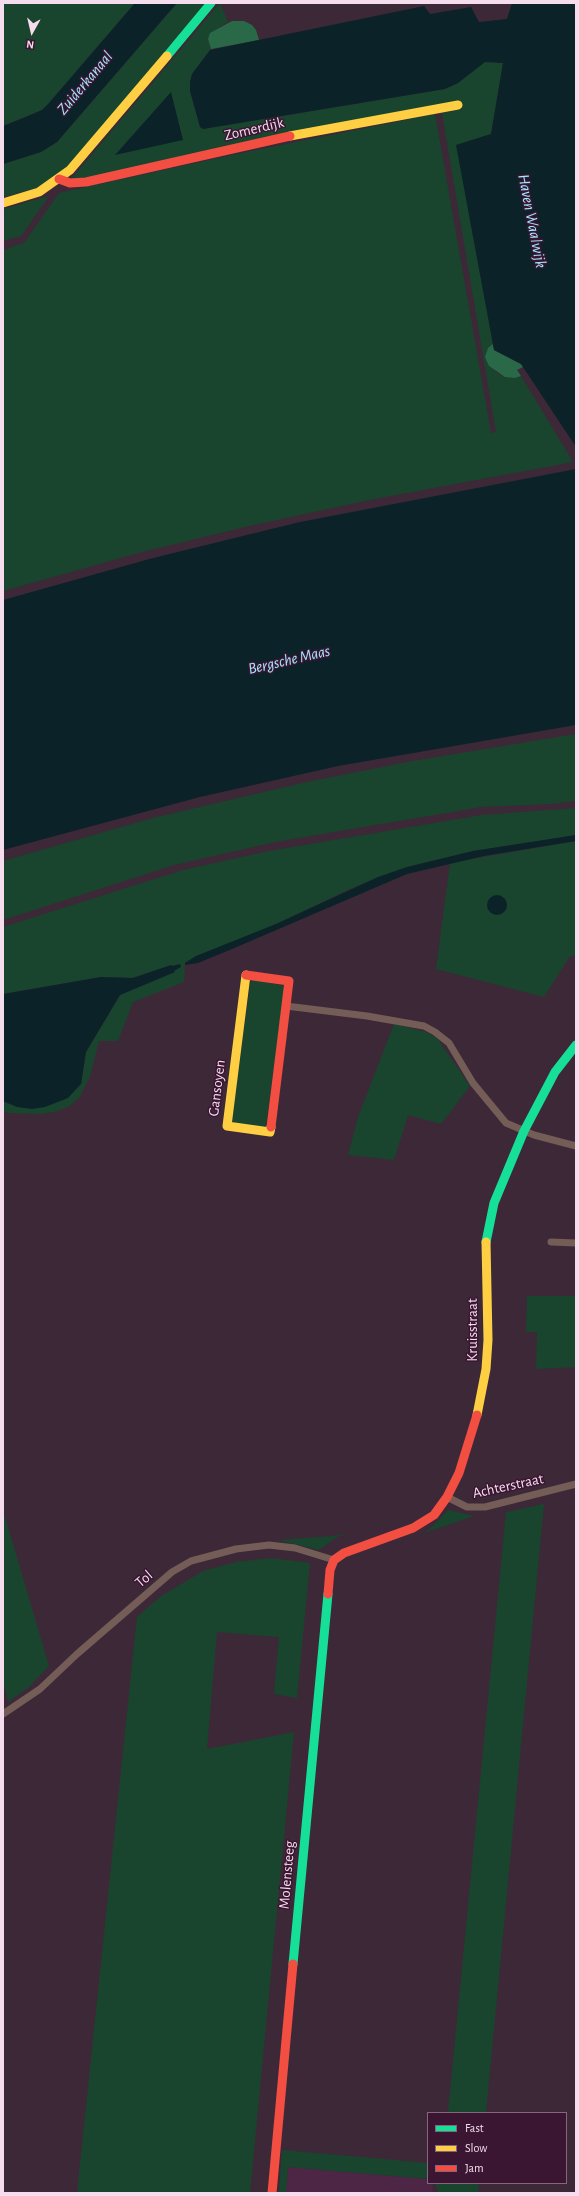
<!DOCTYPE html>
<html>
<head>
<meta charset="utf-8">
<style>
  body { margin:0 }
  #map { position:relative; width:579px; height:2196px; overflow:hidden; background:#3d2838; font-family:"Alegreya Sans",sans-serif }
  canvas { display:block }
  .frame { position:absolute; inset:0; border:4px solid #f5ddee; pointer-events:none }
  .legend { position:absolute; left:427px; top:2112px; width:140px; height:72px; box-sizing:border-box; background:#3a1632; border:1px solid #85667d; margin:0; padding:5px 7px; list-style:none; font-size:12px; color:#f5ddee }
  .legend li { display:flex; align-items:center; gap:8px; height:20px }
  .legend b { width:20px; border:1px solid #85667d }
  .north { position:absolute; left:12px; top:12px; width:40px; height:40px; -webkit-text-stroke:3px #3a1632; paint-order:stroke; rotate:188deg; font-size:11px; font-weight:700; line-height:16px; text-align:center; color:#f5ddee }
  .north::after { content:''; display:block; margin:auto; width:14px; height:18px; background:#f5ddee; clip-path:polygon(50% 0,100% 100%,50% 72%,0 100%) }
</style>
</head>
<body>
<div id="map">
<canvas width="579" height="2196"></canvas>
<div class="frame"></div>
<ul class="legend">
<li><b style="height:5px;background:#16e098"></b>Fast</li>
<li><b style="height:5px;background:#ffcf43"></b>Slow</li>
<li><b style="height:5px;background:#f24e42"></b>Jam</li>
</ul>
<div class="north">N</div>
</div>
<script>
const context = document.querySelector('canvas').getContext('2d');
context.lineJoin = 'round';
function fillPath(path, color) {
  context.fillStyle = color;
  context.fill(path, 'evenodd');
}
function shape(rows) {
  const path = new Path2D();
  for (const r of rows) {
    if (r.length === 3) {
      path.moveTo(r[0] + r[2], r[1]);
      path.arc(r[0], r[1], r[2], 0, 2 * Math.PI);
      continue;
    }
    path.moveTo(r[0], r[1]);
    for (let i = 2; i < r.length; i += 2) path.lineTo(r[i], r[i + 1]);
  }
  return path;
}
function strokePath(path, color, width, dash) {
  context.strokeStyle = color;
  context.lineWidth = width;
  context.lineCap = dash ? 'butt' : 'round';
  context.setLineDash(dash || []);
  context.stroke(path);
}
function label(font, color, halo, rows, align = 'center') {
  context.font = font + ' "Alegreya Sans",sans-serif';
  context.lineWidth = 3;
  context.setLineDash([]);
  context.textBaseline = 'middle';
  context.strokeStyle = halo;
  context.fillStyle = color;
  for (const [text, x, y, turn = 0] of rows) {
    context.save();
    context.translate(x, y);
    context.rotate((+turn || 0) * Math.PI / 180);
    context.textAlign = isNaN(turn) ? turn : align;
    if (halo) context.strokeText(text, 0, 0);
    context.fillText(text, 0, 0);
    context.restore();
  }
}
fillPath(shape([
  [288,2167,428,2179,428,2183,433,2183,432,2193,286,2193]
]), '#4d2545');
fillPath(shape([
  [3,3,135,3,49,103,42,110,28,116,3,126],
  [177,3,208,3,75,160,48,182,34,189,3,197,3,164,41,152,57,142],
  [220,3,228,22,219,27,208,39,211,49,192,74,190,82,190,91,200,127,203,129,445,89,458,83,485,62,503,63,491,134,457,145,493,344,488,348,489,366,500,375,515,378,521,376,573,462,369,500,249,526,138,553,3,591,3,250,24,243,59,193,232,155,435,114,491,433,496,432,442,113,462,109,460,103,67,184],
  [49,196,21,236,3,241,3,209],
  [576,734,576,801,549,804,481,807,275,842,174,865,3,920,3,861,153,818,307,782,413,761],
  [576,808,576,835,473,851,407,867,352,888,276,924,185,962,184,982,133,1002,118,1041,99,1041,90,1076,79,1098,68,1107,54,1112,40,1114,9,1113,3,1111,3,1101,8,1104,81,1084,86,1052,120,995,174,972,172,965,132,978,101,977,3,994,3,927,183,870,269,851,482,815],
  [576,841,576,956,570,956,544,997,436,969,450,863],
  [255,980,285,986,266,1125,264,1127,234,1123,232,1121,250,983],
  [394,1024,426,1032,437,1038,470,1086,441,1124,408,1115,394,1160,348,1155,358,1117],
  [527,1296,576,1296,576,1367,536,1369,537,1332,526,1332],
  [544,1504,486,2113,448,2113,506,1512],
  [3,1510,49,1666,29,1687,8,1702,3,1682],
  [448,1510,474,1516,424,1533,433,1526],
  [346,1533,337,1537,319,1550,278,1540,333,1536],
  [271,1558,310,1563,297,1698,274,1694,279,1637,217,1632,207,1749,294,1732,250,2193,77,2193,137,1617,161,1596,203,1571,236,1562],
  [282,2150,428,2163,428,2179,288,2167,286,2193,279,2193],
  [435,2183,479,2183,478,2193,439,2193]
]), '#19452e');
fillPath(shape([
  [232,21,244,21,252,25,256,30,259,40,211,49,208,39,210,33],
  [493,344,494,350,521,364,523,367,517,370,521,376,515,378,505,377,489,366,485,357,488,348]
]), '#296948');
fillPath(shape([
  [135,3,177,3,57,142,41,152,3,164,3,126,28,116,42,110,49,103],
  [512,3,576,3,576,447,521,364,494,350,456,145,491,134,503,63,485,62,458,83,445,89,203,129,200,127,190,91,190,82,192,74,210,50,424,6,430,14,471,7,479,22,507,19],
  [171,92,183,140,115,155],
  [576,469,576,725,338,766,200,797,3,850,3,600,153,558,300,522],
  [576,835,576,841,484,856,407,874,232,949,198,963,185,965,185,963,196,956,276,924,378,877,407,867,473,851],
  [497,905,10],
  [180,964,181,967,174,971,175,972,120,995,86,1052,81,1084,68,1098,45,1107,32,1109,17,1107,3,1101,3,994,101,977,133,978,171,965,172,966]
]), '#0c2229');
strokePath(shape([
  [286,1006,367,1016,424,1026,435,1032,449,1043,473,1083,506,1123,534,1135,576,1146],
  [551,1242,576,1243],
  [447,1497,467,1507,485,1507,576,1484],
  [3,1714,40,1689,77,1654,172,1572,191,1561,236,1549,269,1545,295,1548,334,1560]
]), '#745c57', 7);
strokePath(shape([
  [167,56,211,3],
  [486,1242,494,1203,524,1131,555,1072,576,1045],
  [293,1964,328,1594]
]), '#16e098', 9);
strokePath(shape([
  [290,136,458,105],
  [3,203,39,192,70,170,167,56],
  [246,975,227,1126,270,1132,271,1127],
  [477,1415,486,1369,488,1340,486,1242]
]), '#ffcf43', 9);
strokePath(shape([
  [59,179,70,183,86,182,290,136],
  [246,975,289,981,271,1127],
  [328,1594,330,1570,334,1560,344,1553,413,1528,434,1515,447,1497,459,1473,477,1415],
  [272,2193,293,1964]
]), '#f24e42', 9);
label('15px', '#f5ddee', '#3a1632', [
  ["Zomerdijk",254,129,-13],
  ["Gansoyen",217,1088,-83],
  ["Kruisstraat",472,1330,-90],
  ["Achterstraat",508,1486,-12],
  ["Tol",144,1579,-41],
  ["Molensteeg",287,1875,-85]
]);
label('italic 16px', '#9feafe', '#3a1632', [
  ["Zuiderkanaal",85,83,-50],
  ["Haven Waalwijk",532,221,79],
  ["Bergsche Maas",289,660,-13]
]);
</script>
</body>
</html>
